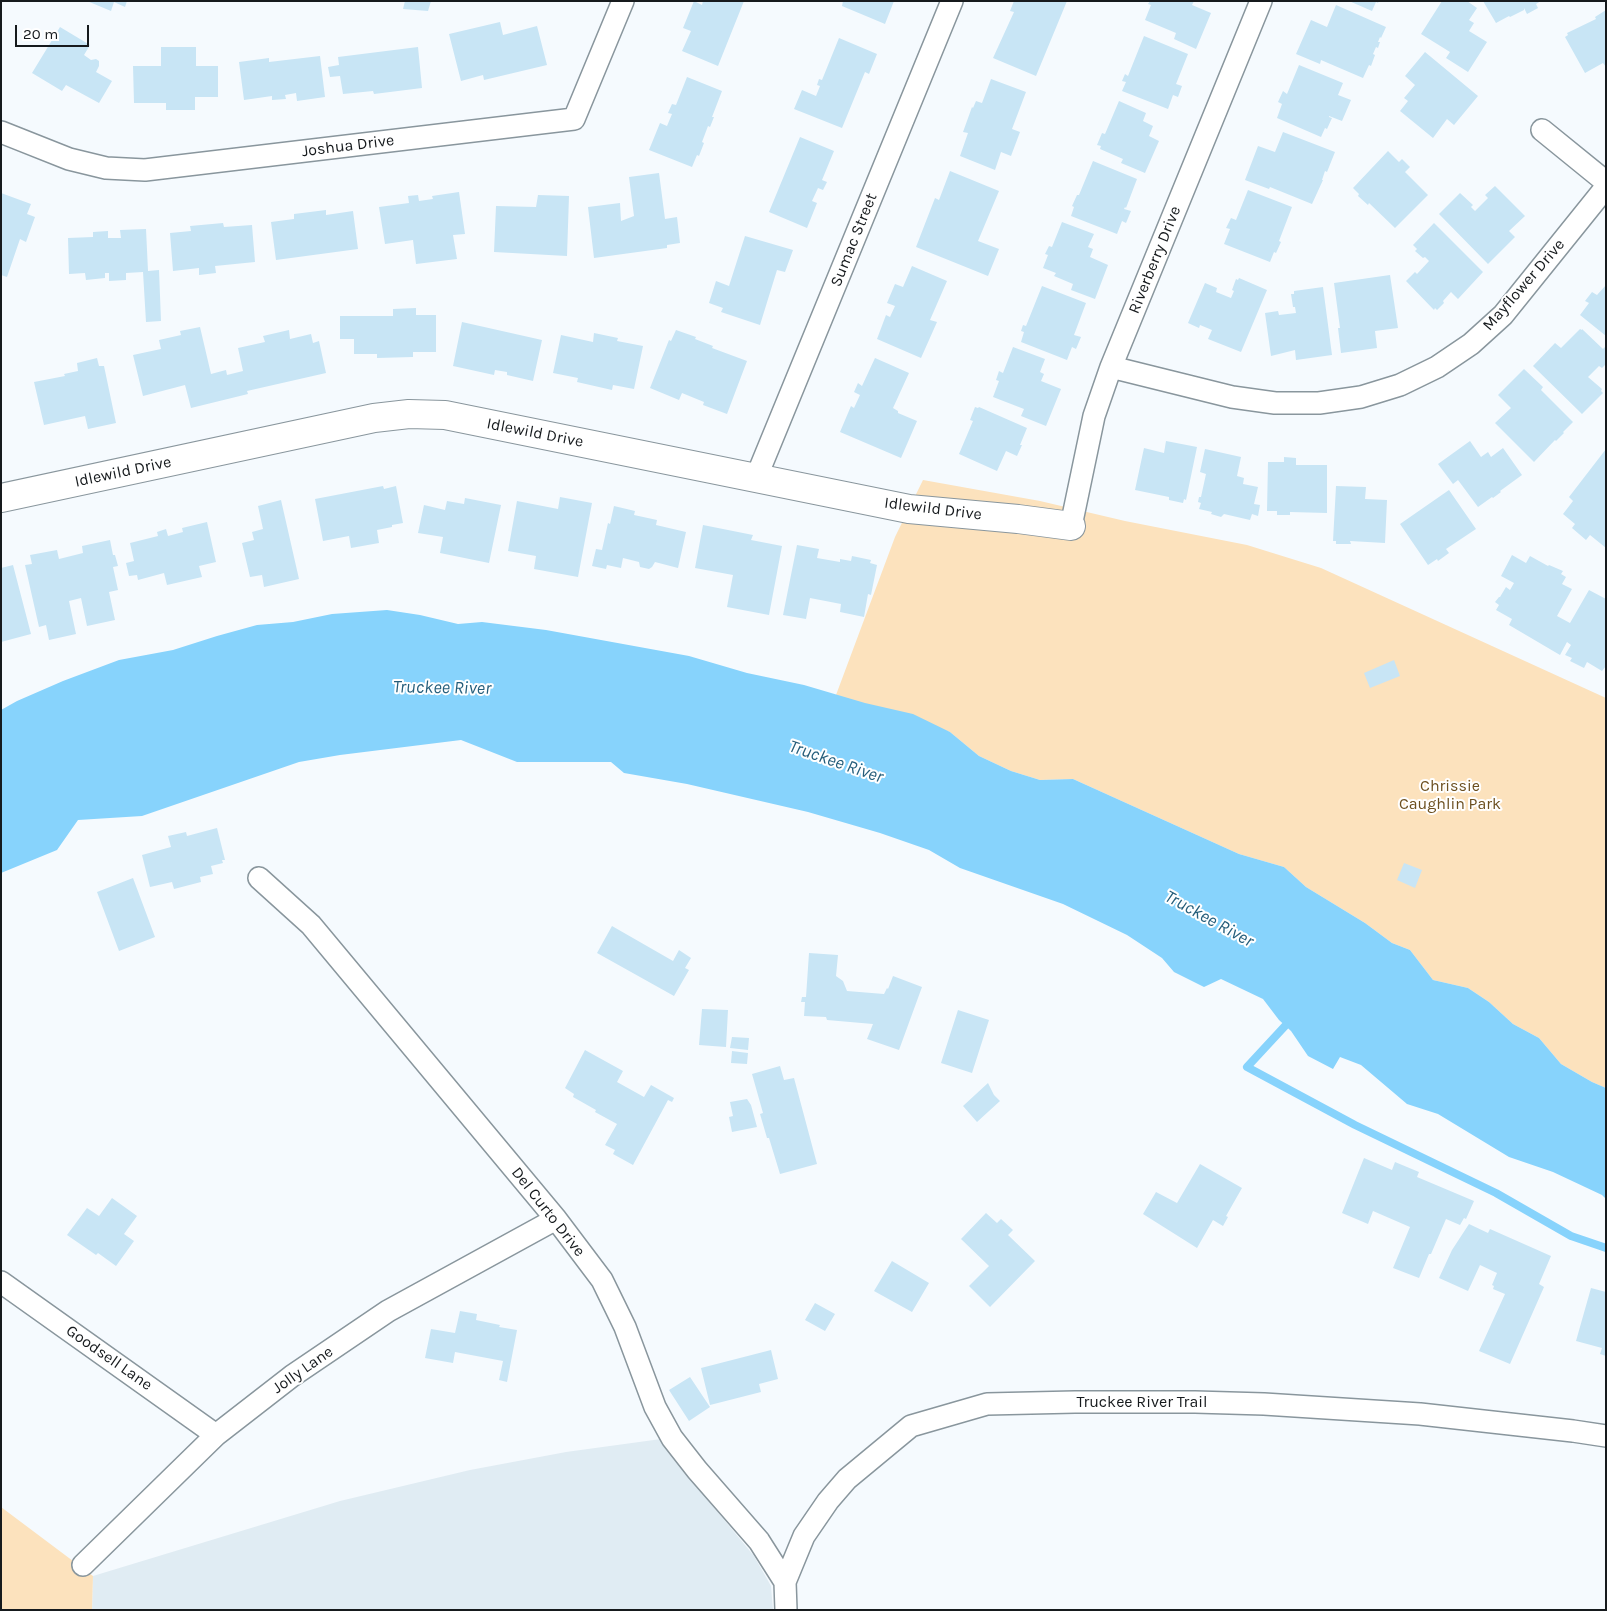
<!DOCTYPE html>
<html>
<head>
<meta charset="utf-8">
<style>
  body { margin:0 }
  #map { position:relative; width:1607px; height:1611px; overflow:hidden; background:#f5fafe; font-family:Karla,sans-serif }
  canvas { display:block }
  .frame { position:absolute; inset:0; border:2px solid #161a1d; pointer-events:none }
  .scale { position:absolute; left:15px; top:25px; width:74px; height:22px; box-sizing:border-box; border:2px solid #161a1d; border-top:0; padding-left:6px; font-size:15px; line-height:18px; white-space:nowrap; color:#161a1d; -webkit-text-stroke:4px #fff; paint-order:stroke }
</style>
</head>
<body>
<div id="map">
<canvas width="1607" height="1611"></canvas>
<div class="frame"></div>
<div class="scale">20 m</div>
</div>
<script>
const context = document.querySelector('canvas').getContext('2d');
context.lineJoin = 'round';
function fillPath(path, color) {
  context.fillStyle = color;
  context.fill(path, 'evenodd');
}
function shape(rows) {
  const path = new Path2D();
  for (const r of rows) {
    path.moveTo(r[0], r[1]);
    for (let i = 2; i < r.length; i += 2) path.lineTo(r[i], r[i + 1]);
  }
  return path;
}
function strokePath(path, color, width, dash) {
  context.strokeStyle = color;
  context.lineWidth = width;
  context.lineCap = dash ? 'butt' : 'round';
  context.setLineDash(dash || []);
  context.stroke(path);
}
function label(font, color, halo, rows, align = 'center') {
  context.font = font + ' Karla,sans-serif';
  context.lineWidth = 4;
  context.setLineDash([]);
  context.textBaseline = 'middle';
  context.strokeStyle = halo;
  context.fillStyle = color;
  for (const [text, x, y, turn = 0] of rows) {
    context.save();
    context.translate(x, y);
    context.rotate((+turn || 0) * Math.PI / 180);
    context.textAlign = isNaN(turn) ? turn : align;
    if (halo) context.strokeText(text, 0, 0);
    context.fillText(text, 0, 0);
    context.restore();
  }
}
fillPath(shape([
  [661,1439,707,1499,754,1556,771,1586,773,1610,92,1610,93,1576,340,1501,470,1470,566,1452]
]), '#e0ecf3');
fillPath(shape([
  [923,480,1040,501,1125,521,1247,545,1321,568,1606,698,1606,1088,1592,1082,1561,1064,1539,1038,1513,1024,1489,1002,1468,988,1433,980,1410,950,1392,943,1365,923,1306,887,1284,867,1239,854,1073,779,1040,780,1011,771,979,756,950,732,836,695,895,537],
  [1,1507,93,1576,92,1610,1,1610]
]), '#fce2bd');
fillPath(shape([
  [387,610,420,615,458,624,482,622,546,630,689,656,747,673,804,685,865,703,913,714,950,732,979,756,1011,771,1040,780,1073,779,1239,854,1284,867,1306,887,1365,923,1392,943,1410,950,1433,980,1468,988,1489,1002,1513,1024,1539,1038,1561,1064,1592,1082,1606,1088,1606,1199,1602,1195,1553,1172,1509,1157,1438,1114,1407,1104,1361,1065,1340,1057,1333,1069,1308,1056,1291,1031,1279,1020,1263,999,1221,979,1204,987,1174,972,1162,958,1127,935,1063,904,960,868,929,850,880,833,808,812,687,784,624,773,611,762,517,762,461,740,340,755,299,762,142,816,78,820,57,850,1,873,1,710,17,701,63,681,119,660,173,650,217,636,257,625,293,622,332,614]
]), '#87d3fc');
strokePath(shape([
  [1285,1026,1247,1067,1355,1125,1496,1193,1571,1236,1606,1248]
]), '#87d3fc', 8);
fillPath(shape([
  [87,1,127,1,125,7,114,2,111,11],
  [405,1,431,1,428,11,403,9],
  [694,1,702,5,703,1,744,1,718,66,682,51,691,31,683,28],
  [843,1,894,1,885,24,842,6],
  [1014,1,1067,1,1036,76,993,58,1014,12,1010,11],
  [1150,1,1194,1,1192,5,1211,13,1196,49,1174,39,1176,33,1145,20,1151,5,1148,4],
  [1349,1,1379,1,1378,3,1376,2,1372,11],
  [1442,1,1467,1,1477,8,1469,20,1474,23,1469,31,1487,42,1468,72,1446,58,1450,52,1421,34],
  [1483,1,1541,1,1536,4,1538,8,1527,14,1524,8,1524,10,1510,17,1509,16,1496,23],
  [1336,5,1386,27,1381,38,1380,37,1378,42,1380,42,1378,48,1376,47,1373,54,1375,55,1371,66,1369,65,1363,78,1321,60,1320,64,1296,54,1311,20,1327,27],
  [1606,10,1606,67,1603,63,1585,73,1565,37,1568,35,1567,33,1596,19,1595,17],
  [500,22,503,35,537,26,547,65,484,80,483,75,461,81,449,34],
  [60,27,90,45,84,55,91,60,96,59,99,61,99,66,96,72,112,81,99,103,66,85,62,91,32,73],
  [1144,36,1188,54,1176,84,1182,86,1178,97,1173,95,1168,109,1122,91,1126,82,1122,81,1125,74,1128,76],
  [839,38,877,54,869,74,865,72,842,128,794,109,802,90,816,96,820,86,817,85,819,79,822,80],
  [161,47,196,47,196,66,218,66,218,97,195,97,195,110,166,110,166,103,134,103,133,66,161,66],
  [418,47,422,88,374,94,373,91,343,94,340,76,330,77,328,67,339,65,338,57],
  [1425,52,1478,96,1454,125,1447,119,1433,138,1400,111,1408,101,1404,98,1415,85,1405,76],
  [320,56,325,97,297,101,296,93,285,95,286,99,272,100,272,96,244,100,239,62,269,58,269,62],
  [1299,65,1343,83,1338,95,1351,100,1342,121,1329,116,1329,117,1332,118,1327,129,1325,128,1321,137,1277,118,1282,104,1278,102,1283,91,1287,94],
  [687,77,722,91,712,117,714,117,710,127,708,126,702,142,704,143,699,156,697,155,692,167,649,150,660,123,667,126,672,114,668,113,672,104,676,105],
  [991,79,1026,92,1012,129,1020,132,1011,156,1001,152,995,170,960,156,968,133,963,132,972,107,973,108,976,101,982,103],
  [1119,101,1146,113,1143,121,1153,126,1149,136,1159,141,1145,173,1121,163,1123,159,1100,149,1101,146,1097,145,1102,133,1105,134],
  [1283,132,1335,152,1327,172,1325,171,1322,180,1323,180,1312,204,1270,187,1269,189,1245,180,1258,146,1275,152],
  [800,137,834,151,822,180,827,182,823,190,818,188,812,201,817,203,807,228,769,212],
  [1388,151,1399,162,1402,159,1410,167,1405,172,1428,195,1395,228,1369,203,1368,205,1358,196,1359,194,1353,188],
  [1093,161,1137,179,1126,208,1125,207,1124,209,1131,211,1126,223,1122,221,1117,234,1071,216,1074,207,1072,206,1077,195,1079,195],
  [950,171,999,191,978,241,999,249,988,276,916,247,935,198,939,200],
  [659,173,665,219,677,217,680,243,667,245,667,248,594,258,588,207,620,203,621,221,634,216,629,177],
  [1495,186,1525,216,1509,231,1515,237,1488,264,1439,214,1460,193,1473,205,1471,207,1475,211,1488,198,1485,195],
  [1248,190,1292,207,1279,241,1281,242,1276,253,1274,252,1270,262,1224,244,1230,229,1226,228,1231,218,1236,220],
  [459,192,465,234,453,235,457,259,416,264,413,240,385,244,379,207,409,203,408,196,418,195,419,201,433,199,432,196],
  [1,193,31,204,27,214,35,217,26,242,20,239,7,277,1,275],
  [538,195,569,196,567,256,494,252,496,206,536,207],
  [326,210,326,215,353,211,358,249,276,260,271,222,294,219,294,214],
  [1062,222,1094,234,1088,247,1093,249,1090,257,1108,265,1095,299,1071,290,1073,284,1054,276,1056,273,1043,268,1048,255,1045,254,1049,246,1052,247],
  [223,223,224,227,252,225,255,262,215,266,216,273,199,275,199,268,173,271,170,233,191,231,190,226],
  [1434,223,1483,272,1458,299,1451,292,1443,301,1444,303,1437,310,1435,308,1434,310,1406,281,1415,272,1417,274,1429,261,1425,257,1423,258,1415,251,1417,249,1413,245],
  [146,229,148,271,159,270,161,321,146,322,143,272,126,273,126,280,109,281,109,273,105,273,105,278,86,280,85,273,69,274,68,238,93,237,93,232,108,231,108,238,121,238,120,230],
  [745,236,793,250,785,272,777,270,760,325,721,312,723,308,709,303,716,281,729,286],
  [912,266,947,281,930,320,937,322,921,358,877,339,886,315,890,317,895,306,887,303,895,284,903,287],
  [1390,275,1398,328,1375,331,1377,348,1341,353,1338,328,1340,328,1334,283],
  [1239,278,1267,290,1241,352,1208,339,1212,330,1200,325,1199,328,1188,323,1205,283,1217,288,1216,292,1231,298,1234,291,1232,290,1236,279,1238,280],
  [1606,285,1606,336,1580,315,1589,303,1585,301,1592,292,1597,295],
  [1042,286,1086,303,1074,335,1081,337,1076,349,1072,347,1067,360,1021,342,1024,332,1021,331,1023,325,1026,326],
  [1323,287,1332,355,1296,360,1295,350,1271,356,1265,313,1278,311,1279,315,1296,313,1295,307,1293,307,1291,294,1294,294,1294,291],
  [416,308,416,315,436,315,436,352,413,352,413,357,377,358,377,354,354,354,354,339,340,339,340,316,393,316,393,309],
  [462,322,542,340,533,381,507,375,507,372,495,370,494,375,453,366],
  [200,327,211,374,226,370,227,375,243,371,238,348,265,342,263,336,289,330,290,339,311,334,313,343,319,341,326,373,247,391,248,394,191,408,185,385,143,396,133,355,161,349,159,340,181,335,180,331],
  [1580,329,1582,330,1582,329,1603,349,1605,347,1606,348,1606,364,1602,368,1599,366,1588,377,1602,389,1601,391,1603,393,1582,414,1533,366,1555,343,1561,348],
  [676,330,696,337,695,339,713,346,712,348,747,361,727,414,703,405,704,402,682,393,679,400,650,388,669,340,671,341],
  [594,333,618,338,617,341,643,346,634,389,613,385,612,390,577,382,578,378,553,373,561,335,593,342],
  [1013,347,1045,359,1040,372,1044,374,1041,381,1061,389,1046,426,1021,416,1024,409,993,397,999,381,996,380,999,371,1003,373],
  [97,358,99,366,104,366,116,423,88,429,85,416,44,425,34,382,65,376,64,374,78,371,77,363],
  [875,358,909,373,893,408,898,411,898,413,917,421,901,458,840,432,851,406,854,408,860,395,854,392,858,383,862,386],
  [1524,369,1543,387,1541,390,1573,422,1563,432,1564,433,1556,441,1555,440,1534,462,1495,423,1511,408,1498,395],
  [975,407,978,408,979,407,1027,428,1020,445,1022,445,1017,456,1006,451,997,471,959,454,973,421,970,420],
  [1166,441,1197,447,1186,500,1184,499,1183,503,1169,500,1169,497,1135,490,1144,448,1164,453],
  [1470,441,1481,457,1488,452,1491,457,1503,448,1522,475,1500,491,1501,492,1493,498,1492,497,1478,507,1458,480,1453,484,1438,464],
  [1205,449,1241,457,1237,476,1244,478,1243,484,1258,487,1254,504,1260,505,1258,516,1252,514,1250,520,1224,514,1221,517,1211,514,1212,512,1199,509,1201,503,1198,502,1199,497,1201,497,1206,474,1200,472],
  [1606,449,1606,548,1590,535,1586,540,1572,528,1575,524,1563,514,1573,501,1569,497],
  [1284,457,1296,458,1296,465,1327,465,1327,513,1290,512,1290,515,1277,515,1277,511,1267,511,1268,462,1284,462],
  [383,486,384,489,396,486,403,523,392,525,392,527,377,530,379,543,351,548,349,536,323,541,315,499],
  [1336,486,1366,487,1365,499,1387,500,1385,543,1350,541,1351,544,1336,544,1336,541,1333,541],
  [1449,490,1476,529,1446,549,1449,553,1438,561,1437,559,1428,565,1400,524],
  [560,497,592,503,578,577,534,569,536,556,508,551,517,501,558,509],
  [465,498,501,505,489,563,440,553,443,537,418,533,424,505,445,510,447,501,464,504],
  [281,500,299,579,264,587,262,575,250,577,242,543,254,540,252,532,263,529,258,506],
  [614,506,635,511,634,515,657,520,656,525,686,532,678,568,655,562,652,567,649,569,640,567,639,562,623,558,621,568,607,565,606,569,592,566,596,549,602,550,608,523,610,524],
  [207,522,216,562,199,566,202,577,167,585,164,573,138,580,137,575,129,576,126,563,134,561,130,543,158,536,157,532,166,529,168,536,183,532,182,528],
  [703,525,753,535,751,540,782,546,769,615,727,607,733,575,695,568],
  [110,540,113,555,115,555,118,566,113,567,118,590,109,592,115,620,87,626,81,598,69,601,76,634,49,640,46,625,39,627,25,565,32,564,30,555,57,550,59,559,83,553,82,546],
  [797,545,819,549,817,558,840,562,840,559,851,561,852,556,871,560,870,563,877,565,871,595,868,594,864,617,840,612,841,604,810,598,806,619,783,615],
  [1512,555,1526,563,1530,556,1548,566,1549,565,1563,571,1561,574,1566,577,1562,584,1572,589,1557,616,1570,623,1589,590,1606,599,1606,666,1602,671,1587,662,1584,668,1570,661,1572,658,1565,655,1571,645,1567,642,1560,655,1509,625,1512,619,1496,610,1499,605,1495,602,1499,597,1500,597,1506,587,1510,590,1514,583,1501,576],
  [13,565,31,634,1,642,1,568],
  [1394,660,1400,676,1370,688,1364,673],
  [217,828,225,860,222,860,223,863,211,866,213,874,200,877,201,882,174,889,172,882,150,887,142,855,171,847,168,836,186,832,187,836],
  [1404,863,1422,870,1415,888,1397,880],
  [133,878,155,937,119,951,97,892],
  [612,926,673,961,679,950,691,958,685,968,689,970,674,996,597,953],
  [809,953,838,955,836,976,843,981,847,991,884,994,887,988,888,989,893,976,922,987,899,1050,867,1039,873,1024,827,1020,826,1017,804,1016,805,1002,801,1002,802,997,806,997],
  [702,1009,728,1010,726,1047,699,1045],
  [958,1010,989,1020,972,1073,941,1063],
  [732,1037,749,1038,748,1050,730,1048],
  [585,1050,623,1071,617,1082,644,1097,651,1085,674,1098,672,1102,668,1100,633,1165,613,1154,615,1150,605,1145,617,1124,595,1112,596,1110,573,1097,574,1094,565,1088],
  [732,1051,748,1053,747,1064,731,1063],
  [780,1066,784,1080,794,1078,817,1164,780,1174,769,1138,767,1138,760,1114,763,1113,752,1074],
  [988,1083,994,1095,1000,1101,977,1122,963,1106],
  [747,1099,751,1105,757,1127,732,1132,729,1117,733,1116,730,1102],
  [1364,1158,1392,1170,1395,1162,1419,1172,1417,1177,1474,1201,1466,1219,1464,1218,1460,1225,1446,1219,1431,1254,1429,1254,1419,1278,1393,1268,1410,1227,1373,1211,1368,1224,1342,1213],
  [1200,1164,1242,1188,1226,1216,1228,1217,1223,1226,1213,1220,1197,1248,1143,1214,1156,1192,1177,1203],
  [112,1198,137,1216,124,1234,134,1241,116,1266,98,1253,96,1255,67,1235,87,1208,99,1216],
  [986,1213,997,1223,1001,1219,1013,1230,1008,1235,1035,1261,990,1307,969,1286,989,1266,961,1239],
  [1469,1224,1488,1233,1490,1229,1551,1256,1539,1284,1544,1287,1510,1364,1479,1351,1505,1294,1493,1289,1494,1286,1492,1285,1497,1273,1480,1265,1468,1291,1439,1278,1452,1250],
  [892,1261,929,1283,912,1312,874,1291],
  [1591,1288,1606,1292,1606,1356,1600,1354,1602,1348,1576,1341],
  [815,1303,835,1314,825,1331,805,1320],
  [460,1311,477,1314,476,1320,500,1325,499,1327,517,1330,507,1382,499,1380,503,1361,455,1352,453,1363,425,1358,431,1329,455,1333],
  [771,1350,778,1379,759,1384,761,1392,710,1405,701,1368],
  [690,1377,710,1407,689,1421,669,1390]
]), '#c8e5f5');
const street = shape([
  [1542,130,1606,182],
  [1,132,69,159,106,168,145,170,574,119,623,1],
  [1111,367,1232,397,1275,403,1319,403,1361,397,1400,385,1437,367,1471,344,1503,315,1606,187],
  [756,478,952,1],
  [1071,526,1094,416,1111,367,1261,1],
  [259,878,311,925,556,1219,602,1280,625,1327,655,1407,672,1438,697,1470,759,1541,785,1582],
  [1,1282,216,1435],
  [83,1565,216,1435,292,1376,388,1311,556,1219],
  [786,1610,785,1582,804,1536,828,1501,847,1479,911,1426,987,1404,1075,1402,1195,1402,1264,1404,1420,1414,1573,1431,1606,1436]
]);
const secondary = shape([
  [1,498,374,418,409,414,445,415,909,509,1018,519,1071,526]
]);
strokePath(street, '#89969d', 24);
strokePath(secondary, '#89969d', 30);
strokePath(street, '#fff', 21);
strokePath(secondary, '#fff', 28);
label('16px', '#161a1d', '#fff', [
  ["Joshua Drive",348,146,-7],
  ["Sumac Street",854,240,-68],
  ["Riverberry Drive",1155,260,-68],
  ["Mayflower Drive",1524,285,-49],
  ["Idlewild Drive",535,433,11],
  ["Idlewild Drive",123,472,-12],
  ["Idlewild Drive",933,509,7],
  ["Del Curto Drive",548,1212,52],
  ["Goodsell Lane",109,1358,35],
  ["Jolly Lane",303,1370,-35],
  ["Truckee River Trail",1142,1402]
]);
label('16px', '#6c4f1f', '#fff', [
  ["Chrissie",1450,786],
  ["Caughlin Park",1450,804]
]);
label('italic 18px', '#255e7b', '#fff', [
  ["Truckee River",442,688,1],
  ["Truckee River",836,762,19],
  ["Truckee River",1209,919,29]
]);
</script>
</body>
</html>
